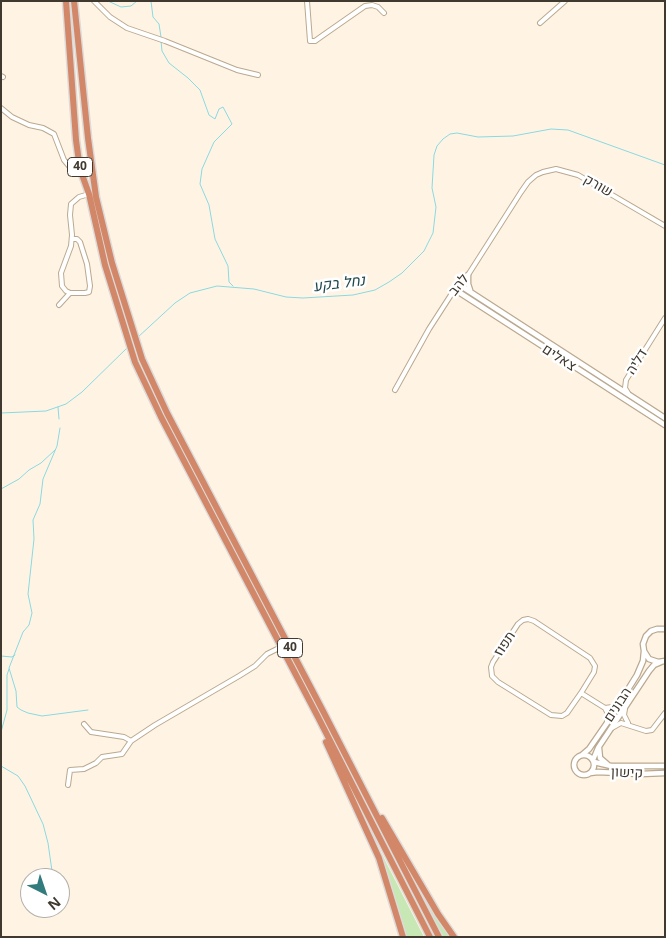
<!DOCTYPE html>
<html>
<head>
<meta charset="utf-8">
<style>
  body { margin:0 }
  #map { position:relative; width:666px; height:938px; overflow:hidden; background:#fff4e4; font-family:"Noto Sans",sans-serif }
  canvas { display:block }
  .frame { position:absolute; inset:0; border:2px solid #40392f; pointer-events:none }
  .north { position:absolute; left:20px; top:868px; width:50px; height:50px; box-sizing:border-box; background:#fff; border:1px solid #b3b0ac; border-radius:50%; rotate:139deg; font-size:14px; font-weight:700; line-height:20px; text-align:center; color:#40392f }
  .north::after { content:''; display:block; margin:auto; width:18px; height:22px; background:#337c7d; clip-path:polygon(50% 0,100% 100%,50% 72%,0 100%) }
</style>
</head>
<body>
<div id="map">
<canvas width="666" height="938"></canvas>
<div class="frame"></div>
<div class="north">N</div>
</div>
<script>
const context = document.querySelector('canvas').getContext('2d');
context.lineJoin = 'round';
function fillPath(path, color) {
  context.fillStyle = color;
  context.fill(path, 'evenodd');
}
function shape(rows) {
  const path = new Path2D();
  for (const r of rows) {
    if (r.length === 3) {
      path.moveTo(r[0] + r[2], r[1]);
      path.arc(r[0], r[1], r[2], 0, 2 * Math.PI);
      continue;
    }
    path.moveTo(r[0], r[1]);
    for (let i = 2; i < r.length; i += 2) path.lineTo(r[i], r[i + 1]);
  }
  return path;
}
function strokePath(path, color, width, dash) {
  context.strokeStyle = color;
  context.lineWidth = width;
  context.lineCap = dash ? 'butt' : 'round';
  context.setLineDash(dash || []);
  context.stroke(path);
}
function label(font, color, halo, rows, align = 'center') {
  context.font = font + ' "Noto Sans",Heebo,sans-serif';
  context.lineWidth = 5;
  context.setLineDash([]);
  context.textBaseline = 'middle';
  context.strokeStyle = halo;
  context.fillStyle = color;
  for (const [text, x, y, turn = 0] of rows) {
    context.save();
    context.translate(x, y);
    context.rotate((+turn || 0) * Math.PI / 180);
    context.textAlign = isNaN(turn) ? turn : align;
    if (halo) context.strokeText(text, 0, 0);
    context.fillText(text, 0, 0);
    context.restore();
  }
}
fillPath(shape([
  [362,815,424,937,406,937,387,876],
  [409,870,448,934,449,937,443,937]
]), '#c7e7b4');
strokePath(shape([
  [108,1,121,7,131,6,137,1],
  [151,1,153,17,159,24,161,37],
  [161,41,162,51,169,63,188,78,200,90,209,115,215,119,219,109,223,107,232,124,214,142,202,169,200,184,209,205,215,239,228,266,229,282,233,286],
  [137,338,175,303,190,293,217,286,254,289,286,297,303,298,353,295,375,290,389,282,402,273,424,251,433,233,436,207,432,188,434,155,437,146,443,139,450,134,457,133,478,137,513,136,551,129,568,130,665,165],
  [58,407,59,419],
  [1,413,46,411,66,404,82,392,127,348],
  [60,428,57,446,43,479,40,504,33,520,34,539,28,594,32,613,29,625,23,632,9,668,16,691,17,707,21,710,28,713,42,716,88,710],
  [1,489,19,479,29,470,41,463,55,450],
  [1,656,12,657,15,655],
  [1,732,7,710,7,675,9,669],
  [1,766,18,776,25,786,43,824,48,843,53,878]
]), '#88d9e2', 1);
const minor = shape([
  [94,1,110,17,127,28,165,41,237,70,258,75],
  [307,1,310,41,315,41,322,36,365,6,372,5,378,7,384,13],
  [540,23,565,1],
  [1,76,3,77],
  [1,108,12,117,29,125,43,128,54,134,64,160,69,166,75,169,80,169],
  [72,239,77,239,80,242,87,264,90,286,89,292,85,293,70,293,66,291,62,286,61,273,71,246,72,235,70,215,71,204,79,197,89,194],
  [59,305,70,293],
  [395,390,429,329,458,284,468,275,521,192,528,182,536,175,543,172,556,169,578,175,665,226],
  [628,393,625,388,626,380,665,318],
  [528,619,534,621,590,658,595,666,594,672,581,693,567,713,562,716,551,715,498,682,492,676,491,667,493,662,518,624,523,620,528,619],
  [581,693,605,708,608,714,607,721],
  [605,708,612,707,619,703],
  [625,709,624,715,628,723],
  [84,724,91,732,124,737,131,741],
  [612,728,621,723,646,731,652,730,665,713],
  [68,785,70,770,84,769,96,763,102,757,122,754,131,741,155,725,239,676,255,666,267,654,281,647]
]);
const tertiary = shape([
  [468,275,468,284,470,290],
  [458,284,665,418],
  [454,289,665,425],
  [665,629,657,629,651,631,646,636,643,644,644,651,649,659,658,662,665,661],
  [599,748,600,758,607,764],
  [584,765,10],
  [582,755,589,749,607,723,637,675,643,661,644,651],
  [593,760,598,748,649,671,654,665,661,662],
  [594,762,611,766,665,766],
  [590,773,598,772,641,774,665,773]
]);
const trunk = shape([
  [66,1,76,140,80,169,89,194,105,265,135,362,161,417,318,717,430,937],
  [74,1,88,138,96,197,112,263,142,359,167,413,324,713,439,937],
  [326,742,379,858,403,937],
  [382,818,438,914,454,937]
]);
strokePath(minor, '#baa990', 6);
strokePath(tertiary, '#baa990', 7);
strokePath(trunk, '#dddbda', 9);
strokePath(minor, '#fff', 4);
strokePath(tertiary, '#fff', 4.5);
strokePath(trunk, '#d28868', 6);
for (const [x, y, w] of [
  [80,167,25],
  [290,648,25]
]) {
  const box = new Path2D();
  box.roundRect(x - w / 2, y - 9.5, w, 19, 4);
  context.fillStyle = '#fff';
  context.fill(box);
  strokePath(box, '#40392f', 1);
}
label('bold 12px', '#40392f', null, [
  ["40",80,167],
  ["40",290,648]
]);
label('14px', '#40392f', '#fff', [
  ["שורק",598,186,30],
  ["להב",459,285,-52],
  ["צאלים",559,358,33],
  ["דליה",637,362,-58],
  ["תפוז",505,644,-56],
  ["הבונים",618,705,-57],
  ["קישון",627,773,2]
]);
label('italic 15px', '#21484c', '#fff', [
  ["נחל בקע",339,284,-7]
]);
</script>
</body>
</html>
